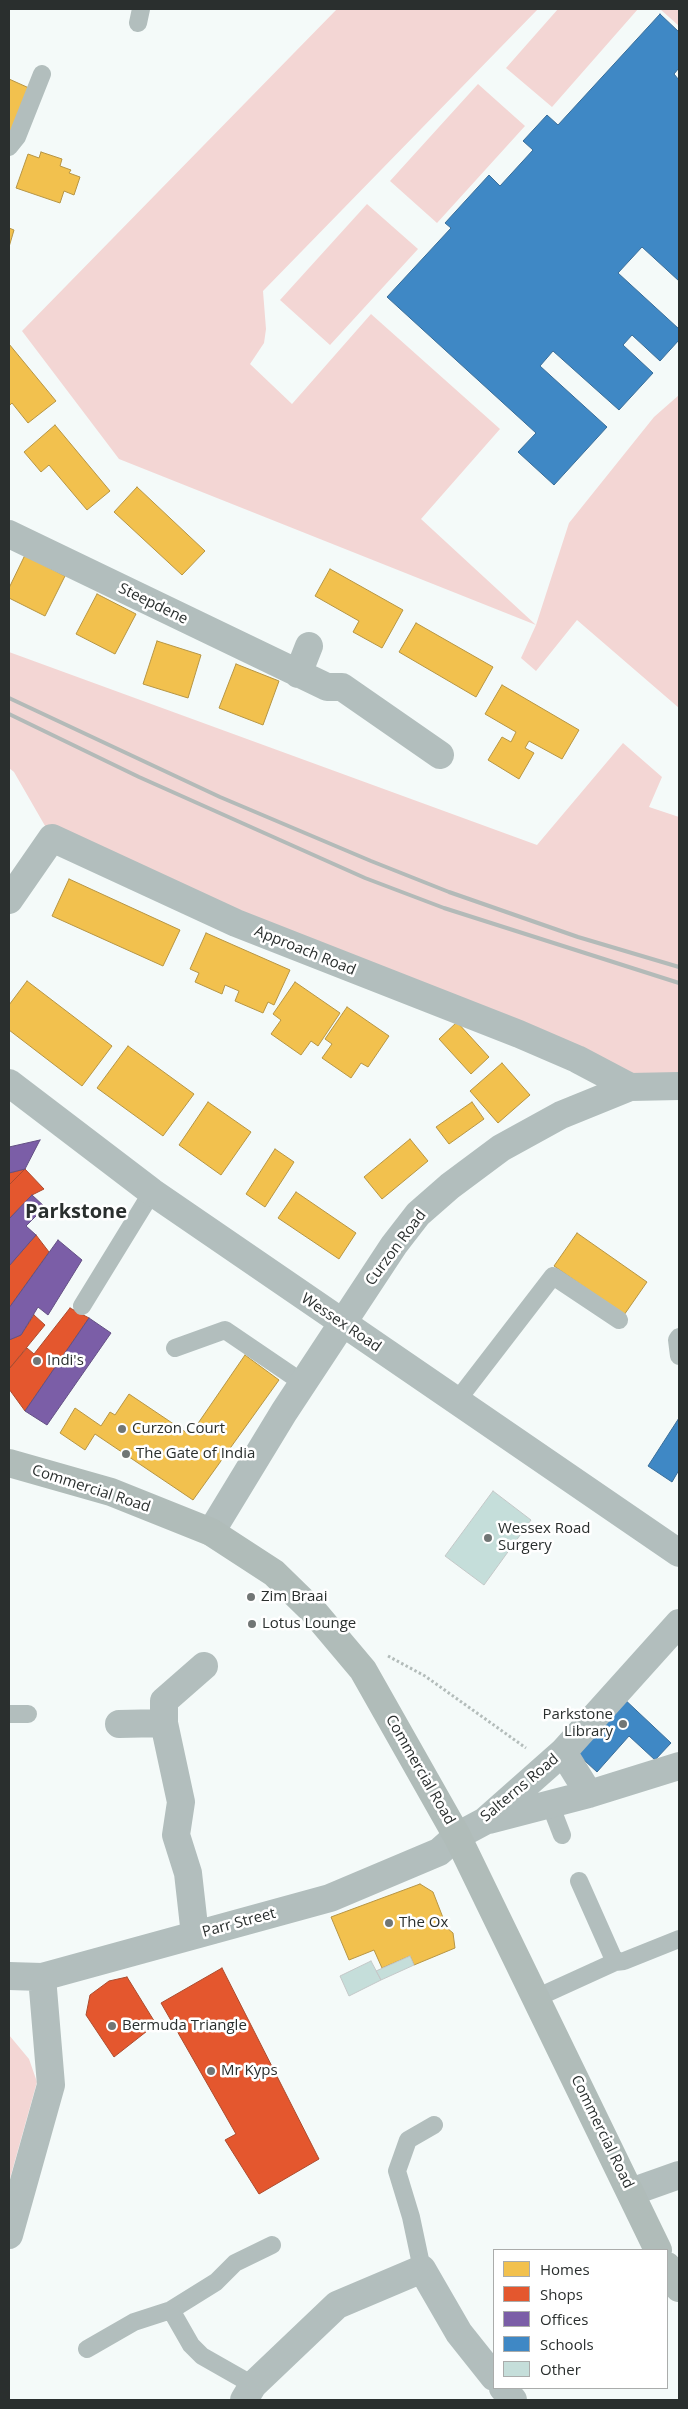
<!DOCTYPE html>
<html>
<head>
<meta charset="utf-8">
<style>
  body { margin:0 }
  #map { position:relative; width:688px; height:2409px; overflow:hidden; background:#f4faf9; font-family:"Open Sans",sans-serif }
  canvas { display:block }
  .frame { position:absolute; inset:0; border:10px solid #2a2f2e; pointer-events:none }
  .legend { position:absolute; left:493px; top:2249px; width:175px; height:140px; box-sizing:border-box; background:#fff; border:1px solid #aaacab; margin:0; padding:6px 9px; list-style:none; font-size:15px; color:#2a2f2e }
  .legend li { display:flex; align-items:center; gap:10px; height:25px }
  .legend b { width:25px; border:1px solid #aaacab }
</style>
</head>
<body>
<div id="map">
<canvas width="688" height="2409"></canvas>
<div class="frame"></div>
<ul class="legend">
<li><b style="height:14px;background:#f2c14e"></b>Homes</li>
<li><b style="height:14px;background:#e4572e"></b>Shops</li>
<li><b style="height:14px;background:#7b5ea7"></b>Offices</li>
<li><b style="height:14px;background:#3f88c5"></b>Schools</li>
<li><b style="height:14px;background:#c5deda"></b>Other</li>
</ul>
</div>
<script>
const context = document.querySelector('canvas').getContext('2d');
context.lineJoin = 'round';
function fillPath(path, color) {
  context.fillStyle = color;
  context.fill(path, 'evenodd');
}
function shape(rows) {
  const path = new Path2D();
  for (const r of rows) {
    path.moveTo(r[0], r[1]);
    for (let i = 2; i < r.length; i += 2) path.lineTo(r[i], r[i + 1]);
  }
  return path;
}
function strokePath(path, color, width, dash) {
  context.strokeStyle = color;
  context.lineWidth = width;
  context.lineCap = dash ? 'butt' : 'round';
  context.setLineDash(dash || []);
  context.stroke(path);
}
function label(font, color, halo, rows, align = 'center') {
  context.font = font + ' "Open Sans",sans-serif';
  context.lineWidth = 5;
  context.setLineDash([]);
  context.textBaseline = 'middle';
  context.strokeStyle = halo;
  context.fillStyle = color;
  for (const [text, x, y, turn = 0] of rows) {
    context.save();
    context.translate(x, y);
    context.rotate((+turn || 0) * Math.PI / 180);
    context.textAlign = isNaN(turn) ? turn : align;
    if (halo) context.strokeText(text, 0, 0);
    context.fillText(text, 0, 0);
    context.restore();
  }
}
fillPath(shape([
  [337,9,538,9,263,291,266,329,264,343,250,364,292,404,371,314,500,429,421,519,536,625,569,523,654,417,679,395,679,708,577,620,536,671,521,658,536,625,119,459,22,331],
  [558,9,638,9,552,107,506,68],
  [660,9,679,9,679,26],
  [478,84,525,126,437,223,390,181],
  [367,204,418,249,330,345,280,300],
  [9,652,537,845,623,743,662,777,649,807,679,817,679,1086,630,1087,52,838,14,772,9,768],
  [9,2035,29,2059,37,2082,9,2182]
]), '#f3d6d4');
const homes = shape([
  [9,79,29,88,9,137,9,79],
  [41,152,62,159,60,166,71,170,69,173,80,177,74,195,64,191,60,203,16,188,28,154,39,158,41,152],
  [9,228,14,230,9,247,9,228],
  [9,344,56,401,28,423,12,403,9,406,9,344],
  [55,425,110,491,87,510,49,465,41,472,24,452,55,425],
  [137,487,205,551,182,575,114,512,137,487],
  [25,555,65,576,45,616,9,598,9,588,25,555],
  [330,569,403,610,382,648,353,632,359,621,315,596,330,569],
  [97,594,136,614,115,654,76,634,97,594],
  [416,623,493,667,476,697,399,652,416,623],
  [157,641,201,655,188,698,143,684,157,641],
  [236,664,279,681,263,725,219,708,236,664],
  [502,685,579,730,562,759,529,741,525,748,534,753,519,779,488,760,502,737,511,742,516,732,485,714,502,685],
  [69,879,180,930,163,966,52,916,69,879],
  [206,933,290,970,274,1005,268,1002,263,1013,235,1001,239,991,225,985,222,994,195,982,199,973,190,969,206,933],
  [27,981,112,1046,82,1086,9,1030,9,1005,27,981],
  [295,982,340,1013,318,1046,311,1041,301,1055,271,1034,281,1020,273,1014,295,982],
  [347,1007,389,1036,368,1067,361,1063,351,1078,322,1058,332,1044,325,1039,347,1007],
  [457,1022,489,1057,471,1074,439,1039,457,1022],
  [128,1046,194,1094,163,1136,97,1088,128,1046],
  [502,1063,530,1095,498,1123,470,1091,502,1063],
  [208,1102,251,1132,221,1175,179,1145,208,1102],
  [472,1102,484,1119,449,1144,436,1127,472,1102],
  [410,1139,428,1161,382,1199,364,1177,410,1139],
  [275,1149,294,1162,265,1207,246,1194,275,1149],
  [296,1192,356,1233,339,1259,278,1218,296,1192],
  [577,1233,647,1282,624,1315,554,1266,577,1233],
  [245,1355,279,1380,193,1500,95,1434,85,1450,60,1433,75,1408,101,1426,110,1412,115,1415,129,1394,190,1435,245,1355],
  [420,1884,433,1892,447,1928,453,1933,455,1948,414,1965,410,1956,382,1968,374,1950,349,1960,331,1917,420,1884]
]);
fillPath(homes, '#f2c14e');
strokePath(homes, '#b69544', 1);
const shops = shape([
  [25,1169,9,1185,9,1173,25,1169],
  [25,1169,44,1189,32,1195,9,1219,9,1185,25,1169],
  [36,1235,49,1252,9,1308,9,1266,36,1235],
  [70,1308,89,1318,25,1411,9,1389,9,1369,27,1348,34,1354,70,1308],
  [34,1315,45,1325,9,1369,9,1340,21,1335,34,1315],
  [222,1968,319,2159,259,2194,225,2140,236,2134,161,2003,222,1968],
  [127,1977,156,2024,114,2057,86,2015,90,1995,109,1981,127,1977]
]);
fillPath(shops, '#e4572e');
strokePath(shops, '#ac4b2e', 1);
const offices = shape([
  [40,1140,25,1169,9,1173,9,1147,40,1140],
  [32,1195,45,1207,26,1226,36,1235,9,1266,9,1219,32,1195],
  [58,1240,82,1260,48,1315,38,1307,21,1335,9,1340,9,1308,58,1240],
  [89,1318,111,1333,47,1425,25,1411,89,1318]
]);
fillPath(offices, '#7b5ea7');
strokePath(offices, '#635083', 1);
const schools = shape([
  [660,14,679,32,679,68,674,74,679,80,679,281,642,247,618,273,679,329,679,340,660,361,632,335,623,345,653,373,619,410,553,351,540,366,607,427,554,485,518,452,536,433,387,297,451,228,445,223,489,175,500,186,533,150,523,141,547,115,558,125,660,14],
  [679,1418,679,1470,672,1482,648,1466,679,1418],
  [620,1695,671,1743,655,1760,629,1736,597,1772,572,1749,620,1695]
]);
fillPath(schools, '#3f88c5');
strokePath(schools, '#396d98', 1);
const building = shape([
  [493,1491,531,1520,484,1585,445,1556,493,1491],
  [410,1956,414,1965,381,1980,376,1971,410,1956],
  [371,1961,381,1980,349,1996,340,1976,371,1961]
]);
fillPath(building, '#c5deda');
strokePath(building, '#c4c8c8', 1);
strokePath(shape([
  [388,1656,425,1676,526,1748]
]), '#b3bcba', 3, [2.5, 2.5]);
strokePath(shape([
  [138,23,141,9],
  [9,147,17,137,42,74],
  [82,1306,152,1192],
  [679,1337,677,1340,679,1356],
  [175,1348,225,1330,303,1383],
  [456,1402,553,1276,619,1320],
  [9,1714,28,1714],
  [550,1804,562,1835],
  [615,1962,624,1961,679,1939],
  [536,1998,615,1962,579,1881],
  [422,2269,411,2217,397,2171,408,2140,434,2125],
  [171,2310,216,2282,235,2263,272,2245],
  [87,2349,134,2322,171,2310,191,2345,202,2356,253,2385]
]), '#b2bebd', 18);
strokePath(shape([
  [9,534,327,687,342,687,440,755],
  [298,674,309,646],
  [9,900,52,838,236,923,519,1034,577,1059,630,1087],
  [9,1083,152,1192,679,1553],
  [211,1532,284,1412,394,1245,418,1214,450,1186,501,1148,561,1115,630,1087,679,1086],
  [164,1723,164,1701,204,1666],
  [119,1724,164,1723,181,1802,176,1835,188,1873,195,1935],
  [563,1752,589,1794],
  [489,1820,589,1794,679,1766],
  [9,1976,42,1977,330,1898,439,1852,457,1836,485,1821,563,1752,679,1623],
  [631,2192,679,2175],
  [9,2235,51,2085,42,1977],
  [503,2388,513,2400],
  [244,2400,253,2385,337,2305,422,2269,459,2333,494,2377]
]), '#b2bebd', 28);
strokePath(shape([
  [9,1463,111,1492,211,1532,274,1573,315,1613,363,1670,457,1836,658,2250],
  [667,2266,679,2288]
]), '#b0bcb9', 28);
strokePath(shape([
  [9,698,220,797,371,861,449,892,578,937,679,967],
  [9,714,139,777,365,878,444,908,679,983]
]), '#b3bab8', 4);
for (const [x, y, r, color] of [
  [37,1361,5,"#717675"],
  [122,1429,5,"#717675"],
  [126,1454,5,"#717675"],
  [488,1538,5,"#717675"],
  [251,1597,5,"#717675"],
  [252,1624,5,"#717675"],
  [623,1724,5,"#717675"],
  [389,1923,5,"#717675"],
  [112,2026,5,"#717675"],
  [211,2071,5,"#717675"]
]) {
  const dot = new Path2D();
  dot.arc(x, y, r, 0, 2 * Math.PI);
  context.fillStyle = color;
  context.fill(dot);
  strokePath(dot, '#fff', 2);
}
label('15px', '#2a2f2e', '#fff', [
  ["Steepdene",153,604,26],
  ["Approach Road",305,951,22],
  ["Curzon Road",396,1248,-53],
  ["Wessex Road",341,1323,34],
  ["Commercial Road",91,1489,18],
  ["Commercial Road",420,1770,60],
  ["Salterns Road",520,1788,-40],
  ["Parr Street",239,1923,-15],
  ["Commercial Road",602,2132,64]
]);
label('15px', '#2a2f2e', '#fff', [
  ["Indi's",47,1361],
  ["Curzon Court",132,1429],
  ["The Gate of India",136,1454],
  ["Wessex Road",498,1529],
  ["Surgery",498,1546],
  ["Zim Braai",261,1597],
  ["Lotus Lounge",262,1624],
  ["Parkstone",613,1715,"right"],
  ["Library",613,1732,"right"],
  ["The Ox",399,1923],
  ["Bermuda Triangle",122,2026],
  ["Mr Kyps",221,2071]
], 'left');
label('bold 20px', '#2a2f2e', '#fff', [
  ["Parkstone",76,1212]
]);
</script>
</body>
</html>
